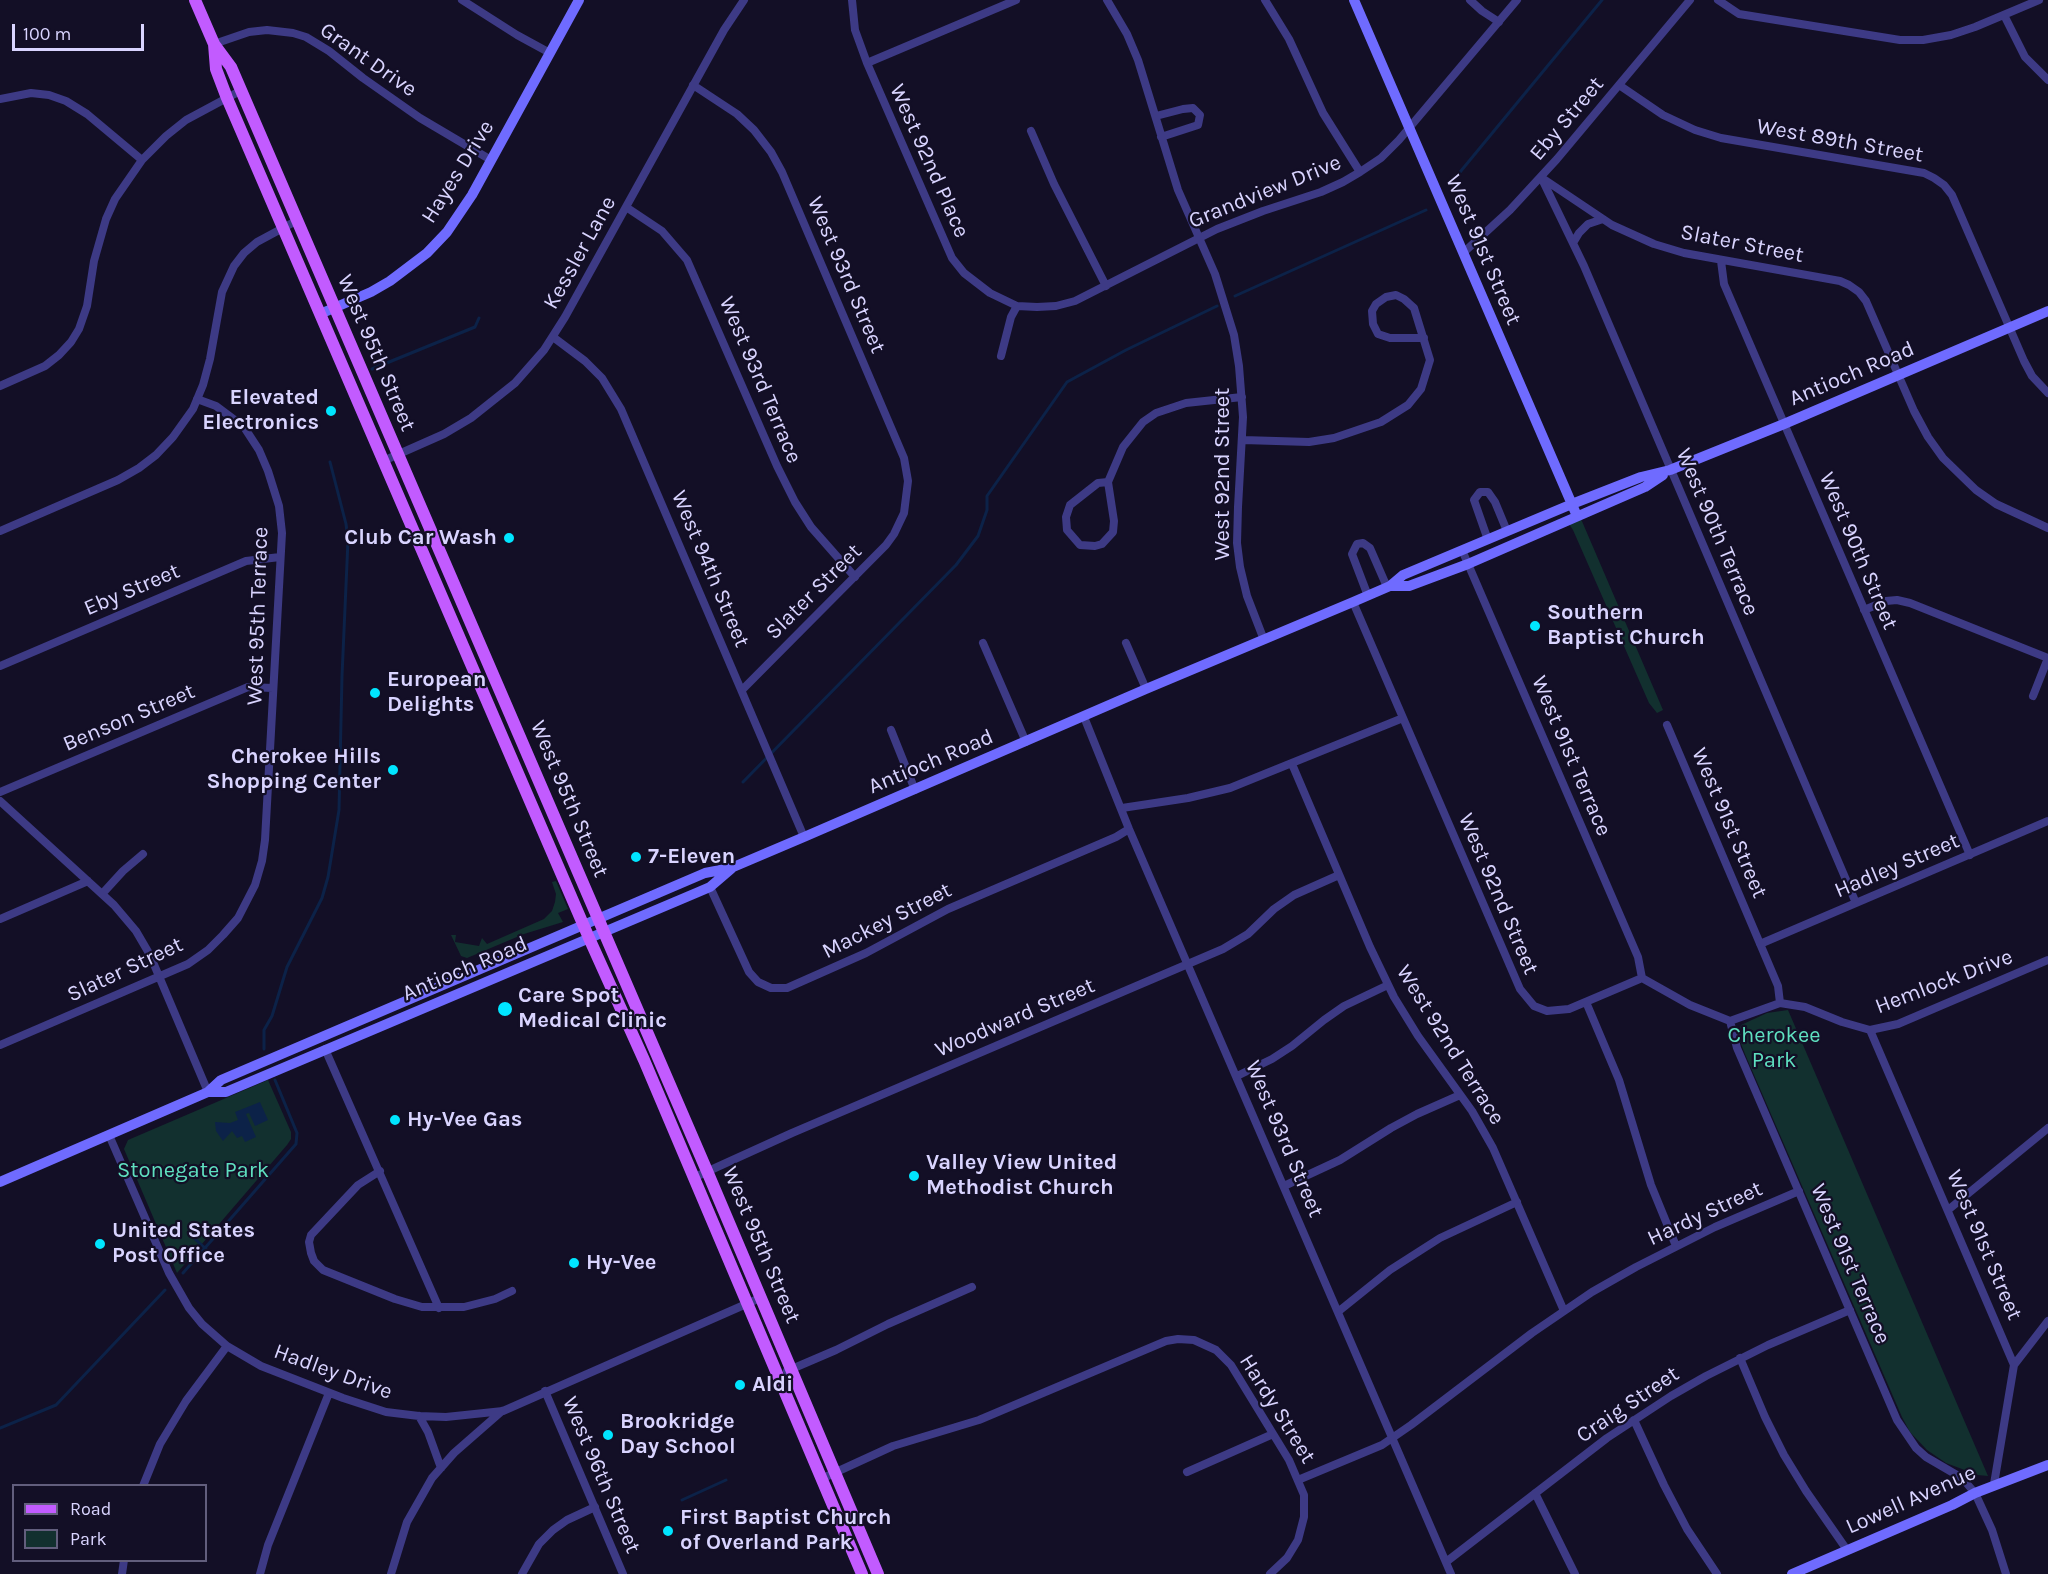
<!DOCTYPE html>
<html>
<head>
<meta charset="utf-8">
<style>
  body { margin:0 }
  #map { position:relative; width:2048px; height:1574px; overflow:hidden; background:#130f26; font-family:Karla,sans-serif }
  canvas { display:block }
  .legend { position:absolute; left:12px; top:1484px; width:195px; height:78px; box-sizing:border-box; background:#130f26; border:2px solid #625e7d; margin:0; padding:8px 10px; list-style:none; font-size:18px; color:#d9d4ff }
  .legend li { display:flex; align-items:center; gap:12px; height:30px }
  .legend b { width:30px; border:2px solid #625e7d }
  .scale { position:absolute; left:12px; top:24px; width:132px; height:27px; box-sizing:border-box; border:3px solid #d9d4ff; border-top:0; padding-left:8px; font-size:18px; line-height:21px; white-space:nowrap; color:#d9d4ff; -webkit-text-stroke:4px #130f26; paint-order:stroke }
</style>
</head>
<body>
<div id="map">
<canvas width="2048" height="1574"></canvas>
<ul class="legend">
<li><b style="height:8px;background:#c25bff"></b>Road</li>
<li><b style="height:16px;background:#12302f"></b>Park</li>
</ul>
<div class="scale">100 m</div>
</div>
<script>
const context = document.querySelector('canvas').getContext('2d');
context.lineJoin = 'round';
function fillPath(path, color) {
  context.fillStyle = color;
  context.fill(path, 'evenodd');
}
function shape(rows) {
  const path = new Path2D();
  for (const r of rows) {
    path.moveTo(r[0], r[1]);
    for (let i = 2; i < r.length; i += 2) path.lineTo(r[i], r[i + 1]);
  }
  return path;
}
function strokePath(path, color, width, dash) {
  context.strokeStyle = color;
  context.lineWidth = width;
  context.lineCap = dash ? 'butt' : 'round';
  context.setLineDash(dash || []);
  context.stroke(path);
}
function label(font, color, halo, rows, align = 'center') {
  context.font = font + ' Karla,sans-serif';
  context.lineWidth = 4.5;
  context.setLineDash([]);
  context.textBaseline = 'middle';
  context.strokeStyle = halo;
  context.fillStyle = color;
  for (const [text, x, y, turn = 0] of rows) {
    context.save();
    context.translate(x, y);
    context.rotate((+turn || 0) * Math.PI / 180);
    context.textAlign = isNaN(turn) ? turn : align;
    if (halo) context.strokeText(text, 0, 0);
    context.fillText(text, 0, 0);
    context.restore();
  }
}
fillPath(shape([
  [1581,519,1663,710,1657,713,1649,703,1573,530,1569,524],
  [556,881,568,909,558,913,563,922,524,934,467,958,461,956,451,935,456,935,455,942,479,946,482,938,487,944,544,919,552,911,555,902,556,894,552,882],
  [1788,1010,1988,1476,1978,1475,1946,1463,1927,1450,1910,1432,1902,1417,1745,1054,1738,1036,1741,1025,1767,1013],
  [268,1080,291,1132,291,1139,287,1145,177,1273,124,1149,128,1140]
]), '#12302f');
fillPath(shape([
  [260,1102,268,1120,255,1126,249,1113,246,1114,256,1137,245,1142,242,1136,237,1138,232,1131,223,1141,216,1131,215,1122,230,1123,238,1120,235,1112]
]), '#0c2248');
strokePath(shape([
  [1451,183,1602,0],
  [1235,296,1426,210],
  [372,369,475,327,479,318],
  [743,782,956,565,978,536,987,510,987,496,1067,382,1126,350,1217,306],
  [264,1049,264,1030,272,1016,287,967,322,898,328,877,339,810,342,676,348,540,346,524,330,462],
  [195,1239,206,1249],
  [183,1273,296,1144,297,1133,275,1080],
  [0,1428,56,1405,165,1290],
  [682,1500,726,1480]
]), '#0c2248', 3);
strokePath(shape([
  [462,0,517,35,550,53],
  [852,0,855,30,867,63,952,258,964,273,990,293,1017,306,1037,307,1056,306,1075,301,1217,229,1263,211,1321,192,1343,182,1360,172,1381,158,1399,140,1517,0],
  [1107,0,1127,34,1138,60,1178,190,1215,274,1234,335,1239,366,1243,417,1238,507,1237,543,1240,567,1247,596,1264,640],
  [1265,0,1289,39,1323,113,1360,172],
  [1470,0,1482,11,1499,22],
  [1718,0,1739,14,1900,40,1923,40,1951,35,1975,27,2039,0],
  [2004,15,2025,57,2048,80],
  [214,44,249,32,267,30,293,33,306,37,329,51,363,78,420,118,491,160],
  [867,63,1016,0],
  [693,85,737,114,754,130,771,152,782,172,904,458,908,481,904,513,894,534,886,545,742,690],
  [1619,85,1663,115,1695,130,1721,138,1924,173,1934,178,1944,185,1952,195,2024,361,2032,376,2048,393],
  [0,99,31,93,49,95,66,101,87,114,142,160],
  [1156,116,1183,109,1193,108,1200,115,1198,125,1161,137],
  [1031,131,1054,184,1106,286],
  [1541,177,1584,266,1856,903],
  [1542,178,1612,225,1654,244,1684,253,1840,281,1849,285,1859,292,1866,301,1914,411,1928,437,1943,458,1976,490,1996,504,2048,528],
  [626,207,662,231,687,260,777,466,795,502,811,527,855,577],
  [1573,243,1579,233,1588,224,1603,219],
  [1463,253,1510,210,1557,159,1690,0],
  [1721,261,1724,284,1970,855],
  [553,337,585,361,602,378,621,409,804,837],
  [1001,356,1011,317,1017,306],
  [0,386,45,366,59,355,71,342,79,329,87,306,94,261,106,219,115,199,142,160,166,136,186,120,240,91],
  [1243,440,1309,442,1334,438,1381,422,1408,405,1421,389,1430,360,1414,308,1404,299,1396,295,1386,297,1376,304,1372,311,1373,324,1378,334,1390,338,1424,338],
  [383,461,444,434,471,418,515,383,544,350,565,317,724,30,744,0],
  [1108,482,1098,483,1070,505,1066,517,1067,530,1080,545,1095,546,1102,544,1113,532,1114,521,1108,482,1123,447,1143,422,1156,413,1186,403,1242,397],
  [0,531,118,480,139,468,156,455,173,437,193,409,203,385,210,359,222,292,234,266,244,253,257,242,296,221],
  [1488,540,1474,500,1480,492,1488,492,1495,502,1507,531],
  [1462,550,1638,957,1642,978],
  [1368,596,1352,554,1357,544,1363,543,1370,548,1387,587],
  [1353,602,1520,989,1534,1006,1547,1011,1569,1009,1642,978,1690,1005,1730,1021,1780,1003,1805,1007,1842,1022,1870,1030,1898,1024,2048,960],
  [1864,610,1886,601,1897,600,1910,603,2048,658],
  [983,643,1026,742],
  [1126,643,1146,689],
  [0,666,246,561,280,557],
  [2033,696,2048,658],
  [1084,717,1129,829,1451,1574],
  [1667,725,1778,986,1780,1003],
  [891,730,915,790],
  [1292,764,1370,947,1394,997,1418,1036,1472,1111,1493,1148,1564,1311],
  [0,792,248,687,273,688],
  [0,801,114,905,136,931,150,955,208,1092],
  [1122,808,1188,798,1230,788,1403,718],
  [710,887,749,972,758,982,771,988,787,988,866,953,948,909,1116,837,1129,829],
  [102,894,123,871,143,854],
  [0,919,88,881],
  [1760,944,2048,821],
  [1586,1002,1619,1080,1651,1185,1676,1246],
  [1730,1021,1737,1048,1897,1420,1916,1448,1926,1457,1962,1478,1975,1493,1992,1530,2006,1574],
  [1870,1030,2014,1365,1994,1484],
  [0,1045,188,964,208,950,223,935,238,918,255,885,262,861,265,840,282,533,279,506,268,471,259,450,244,427,216,406,197,399],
  [325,1049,439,1308],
  [1237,1076,1272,1059,1292,1046,1324,1020,1344,1006,1388,985],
  [109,1135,169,1273,189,1308,202,1324,227,1346,261,1366,343,1398,386,1412,419,1416,446,1417,503,1411,760,1298],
  [380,1171,358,1185,311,1235,309,1242,311,1253,314,1261,323,1270,395,1299,422,1307,464,1307,495,1299,512,1291],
  [693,1178,792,1133,1223,949,1248,934,1274,909,1294,895,1339,875],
  [1284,1186,1340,1160,1391,1128,1417,1114,1460,1095],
  [1948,1210,2048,1128],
  [1339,1311,1390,1270,1440,1238,1517,1202],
  [1740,1358,1765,1417,1784,1455,1806,1491,1847,1550],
  [2014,1365,2048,1321],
  [787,1371,836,1350,888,1324,972,1287],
  [545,1391,623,1574],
  [419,1416,428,1432,441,1468],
  [1634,1420,1664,1485,1687,1529,1717,1574],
  [1187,1472,1273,1434],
  [821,1479,893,1446,979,1420,1166,1341,1178,1339,1194,1340,1216,1350,1231,1365,1289,1460,1304,1495,1304,1517,1298,1540,1287,1558,1270,1574],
  [1298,1480,1382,1445,1411,1425,1532,1333,1592,1292,1636,1267,1715,1227,1799,1191],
  [143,1486,160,1444,186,1401,227,1346],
  [1535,1493,1575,1574],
  [1446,1562,1607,1438,1671,1396,1706,1376,1768,1345,1850,1310],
  [122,1574,124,1560],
  [260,1574,268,1545,329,1393],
  [391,1574,407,1522,432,1478,454,1453,502,1411],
  [522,1574,539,1544,553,1530,567,1520,595,1507]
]), '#3d3a85', 8);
strokePath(shape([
  [1354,0,1577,516],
  [320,314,371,292,390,281,427,253,447,232,472,195,579,0],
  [1390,586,1409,586,1468,564,1645,487,1663,475],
  [208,1092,226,1092,696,893,710,887,731,869],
  [0,1182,208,1092,221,1080,705,873,731,868,804,837,1146,689,1353,602,1390,586,1403,575,1572,504,1641,477,1670,470,1784,424,2048,311],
  [1792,1574,1952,1505,1975,1493,2048,1465]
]), '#6f6bff', 10);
strokePath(shape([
  [195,0,214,44,231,67,707,1171,878,1574],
  [214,44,216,69,227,98,589,938,644,1060,862,1574]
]), '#c25bff', 12);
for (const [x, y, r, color] of [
  [331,411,6,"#00e5ff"],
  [509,538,6,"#00e5ff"],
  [1535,626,6,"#00e5ff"],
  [375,693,6,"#00e5ff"],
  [393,770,6,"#00e5ff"],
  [636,857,6,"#00e5ff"],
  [505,1009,8,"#00e5ff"],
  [395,1120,6,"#00e5ff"],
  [914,1176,6,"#00e5ff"],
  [100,1244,6,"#00e5ff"],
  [574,1263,6,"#00e5ff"],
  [740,1385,6,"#00e5ff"],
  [608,1435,6,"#00e5ff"],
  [668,1531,6,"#00e5ff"]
]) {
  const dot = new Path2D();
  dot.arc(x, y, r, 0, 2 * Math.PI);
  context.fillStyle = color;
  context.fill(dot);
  strokePath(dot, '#130f26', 2);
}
label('22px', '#d9d4ff', '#130f26', [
  ["Grant Drive",368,60,35],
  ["Eby Street",1567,119,-50],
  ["West 89th Street",1840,141,10],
  ["West 92nd Place",929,161,66],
  ["Hayes Drive",458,172,-58],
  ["Grandview Drive",1265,192,-22],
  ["Slater Street",1742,244,11],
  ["West 91st Street",1483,250,67],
  ["Kessler Lane",580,253,-61],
  ["West 93rd Street",846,275,67],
  ["West 95th Street",376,353,67],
  ["Antioch Road",1852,374,-23],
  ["West 93rd Terrace",760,380,67],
  ["West 92nd Street",1223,474,-90],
  ["West 90th Terrace",1717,532,67],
  ["West 90th Street",1858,551,67],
  ["West 94th Street",710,569,67],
  ["Eby Street",132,590,-23],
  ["Slater Street",814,592,-45],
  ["West 95th Terrace",258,616,-88],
  ["Benson Street",129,718,-23],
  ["West 91st Terrace",1571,756,67],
  ["Antioch Road",931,762,-23],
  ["West 95th Street",569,799,67],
  ["West 91st Street",1729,823,67],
  ["Hadley Street",1897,866,-23],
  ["West 92nd Street",1498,894,67],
  ["Mackey Street",887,921,-27],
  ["Antioch Road",465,969,-23],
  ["Slater Street",125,970,-25],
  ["Hemlock Drive",1944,982,-21],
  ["Woodward Street",1015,1018,-23],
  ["West 92nd Terrace",1450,1045,58],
  ["West 93rd Street",1284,1139,67],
  ["Hardy Street",1705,1214,-25],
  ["West 95th Street",761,1245,67],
  ["West 91st Street",1984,1245,67],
  ["West 91st Terrace",1850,1264,67],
  ["Hadley Drive",333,1372,20],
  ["Craig Street",1628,1405,-34],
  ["Hardy Street",1277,1409,58],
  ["West 96th Street",601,1475,67],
  ["Lowell Avenue",1911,1500,-24]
]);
label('bold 22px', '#d9d4ff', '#130f26', [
  ["Elevated",319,398,"right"],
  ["Electronics",319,423,"right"],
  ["Club Car Wash",497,538,"right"],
  ["Southern",1547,613],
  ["Baptist Church",1547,638],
  ["European",387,680],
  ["Delights",387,705],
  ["Cherokee Hills",381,757,"right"],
  ["Shopping Center",381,782,"right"],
  ["7-Eleven",648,857],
  ["Care Spot",518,996],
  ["Medical Clinic",518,1021],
  ["Hy-Vee Gas",407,1120],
  ["Valley View United",926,1163],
  ["Methodist Church",926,1188],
  ["United States",112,1231],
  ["Post Office",112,1256],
  ["Hy-Vee",586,1263],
  ["Aldi",752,1385],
  ["Brookridge",620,1422],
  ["Day School",620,1447],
  ["First Baptist Church",680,1518],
  ["of Overland Park",680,1543]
], 'left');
label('22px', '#5fe0c0', '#130f26', [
  ["Cherokee",1774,1036],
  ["Park",1774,1061],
  ["Stonegate Park",193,1171]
]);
</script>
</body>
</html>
